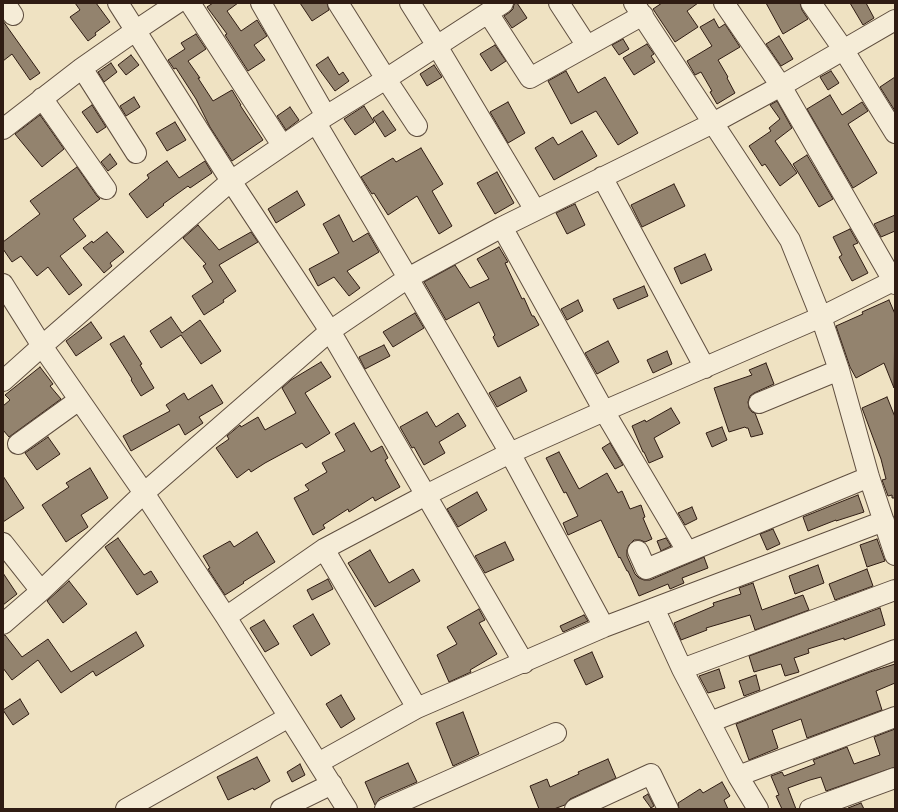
<!DOCTYPE html>
<html>
<head>
<meta charset="utf-8">
<style>
  body { margin:0 }
  #map { position:relative; width:898px; height:812px; overflow:hidden; background:#efe2c2; font-family:"Sorts Mill Goudy",serif }
  canvas { display:block }
  .frame { position:absolute; inset:0; border:4px solid #2f1c13; pointer-events:none }
</style>
</head>
<body>
<div id="map">
<canvas width="898" height="812"></canvas>
<div class="frame"></div>
</div>
<script>
const context = document.querySelector('canvas').getContext('2d');
context.lineJoin = 'round';
function fillPath(path, color) {
  context.fillStyle = color;
  context.fill(path, 'evenodd');
}
function shape(rows) {
  const path = new Path2D();
  for (const r of rows) {
    path.moveTo(r[0], r[1]);
    for (let i = 2; i < r.length; i += 2) path.lineTo(r[i], r[i + 1]);
  }
  return path;
}
function strokePath(path, color, width, dash) {
  context.strokeStyle = color;
  context.lineWidth = width;
  context.lineCap = dash ? 'butt' : 'round';
  context.setLineDash(dash || []);
  context.stroke(path);
}
const building = shape([
  [75,3,96,3,110,22,95,33,96,35,88,41,70,17,80,10,75,3],
  [213,3,238,3,227,11,241,31,257,20,267,36,254,45,265,60,248,71,225,35,227,34,207,7,213,3],
  [300,3,327,3,329,10,312,21,300,3],
  [517,3,527,18,512,28,504,16,510,12,513,9,514,4,517,3],
  [662,3,698,3,687,11,698,27,675,42,653,9,662,3],
  [766,3,800,3,802,10,808,19,783,34,766,3],
  [850,3,866,3,874,18,863,25,850,3],
  [714,19,719,28,725,24,740,47,718,60,728,77,727,78,735,93,717,104,710,92,712,91,701,72,695,75,687,61,712,46,700,27,714,19],
  [3,21,40,73,30,80,12,54,3,61,3,21],
  [196,34,206,49,188,61,200,78,198,78,213,101,232,90,241,105,240,105,263,140,232,161,210,127,196,99,176,68,174,69,168,60,185,49,181,43,196,34],
  [779,36,793,59,781,66,766,44,779,36],
  [623,39,629,49,619,55,612,45,623,39],
  [647,44,654,54,651,56,655,62,634,75,623,58,647,44],
  [495,45,506,61,491,71,480,54,495,45],
  [131,55,139,65,126,75,118,65,131,55],
  [328,57,339,75,343,72,349,81,335,91,316,65,328,57],
  [111,63,117,72,104,82,98,72,111,63],
  [434,65,442,77,427,86,420,74,434,65],
  [566,71,578,93,605,77,638,133,618,145,596,111,571,124,548,81,566,71],
  [831,71,839,83,828,90,820,77,831,71],
  [895,77,895,111,880,87,895,77],
  [830,95,842,115,862,102,868,111,848,124,877,173,853,188,807,109,830,95],
  [134,97,140,107,126,116,120,106,134,97],
  [777,101,792,128,775,141,797,173,780,186,765,164,762,166,749,146,771,131,769,128,780,119,770,105,777,101],
  [508,102,525,133,508,143,490,112,508,102],
  [92,105,106,127,97,133,82,112,92,105],
  [364,106,374,122,355,135,344,119,364,106],
  [290,107,299,120,286,130,277,116,290,107],
  [383,111,396,130,385,137,373,118,383,111],
  [40,115,64,149,42,167,15,134,40,115],
  [175,122,186,140,167,151,156,133,175,122],
  [582,131,597,156,554,180,535,148,553,137,558,145,582,131],
  [421,148,443,184,432,191,452,226,439,234,417,196,388,215,374,193,372,194,361,177,393,158,396,162,421,148],
  [110,154,117,164,108,171,101,162,110,154],
  [807,155,833,199,819,207,793,164,807,155],
  [167,161,179,178,205,161,212,173,190,188,188,186,163,204,164,205,147,218,129,194,149,178,147,175,167,161],
  [77,167,97,196,100,199,73,219,86,236,60,256,82,285,69,295,48,267,37,276,21,256,12,262,3,249,3,242,40,214,30,201,77,167],
  [497,172,514,203,495,214,477,183,497,172],
  [674,184,685,206,642,227,631,205,674,184],
  [297,191,305,205,276,223,268,209,297,191],
  [575,204,585,225,567,234,556,213,575,204],
  [339,215,353,242,368,233,379,252,347,271,360,288,349,296,334,277,318,286,309,269,339,253,323,224,339,215],
  [895,215,895,231,881,237,874,224,895,215],
  [198,225,219,250,251,232,258,242,219,265,236,291,223,300,224,302,204,315,192,296,213,282,203,266,206,264,183,238,198,225],
  [850,229,858,243,853,245,868,273,852,281,839,257,842,255,833,237,850,229],
  [107,232,124,252,110,263,112,266,104,273,83,248,92,241,93,243,107,232],
  [499,247,508,262,505,263,522,299,524,298,532,316,534,316,539,325,498,347,493,337,495,335,479,302,446,320,424,282,455,265,470,288,489,279,477,259,499,247],
  [705,254,712,270,681,284,674,268,705,254],
  [644,286,648,296,618,309,613,299,644,286],
  [578,300,583,311,567,320,561,309,578,300],
  [889,300,895,314,894,388,884,363,856,378,850,367,836,326,863,314,862,312,889,300],
  [415,313,424,328,393,347,383,332,415,313],
  [171,317,182,333,200,320,221,351,201,364,181,335,161,348,150,331,171,317],
  [91,322,102,338,76,356,66,341,91,322],
  [124,336,142,364,140,365,154,388,141,396,131,380,132,379,110,344,124,336],
  [608,341,619,362,597,374,585,353,608,341],
  [384,345,390,356,365,369,359,357,384,345],
  [667,351,672,364,653,373,647,360,667,351],
  [321,362,331,377,305,393,330,433,306,448,302,443,265,463,251,472,249,469,237,478,216,448,229,439,227,436,240,425,241,427,258,417,265,430,296,413,282,388,291,380,321,362],
  [766,363,774,384,754,393,750,396,748,402,749,408,752,412,755,413,763,434,751,437,748,428,746,428,745,427,729,432,714,388,752,375,749,370,766,363],
  [40,367,53,384,50,386,61,399,9,437,3,430,3,406,10,400,5,395,40,367],
  [520,377,527,391,497,407,489,393,520,377],
  [212,385,223,403,199,417,203,423,185,435,179,424,131,451,123,436,170,411,166,405,184,393,188,400,212,385],
  [887,397,895,417,895,498,892,498,892,495,888,496,882,480,886,479,881,459,862,408,887,397],
  [671,408,680,423,654,438,663,457,649,463,644,452,643,452,632,426,645,420,646,422,671,408],
  [427,412,436,427,458,413,466,426,439,442,445,453,424,465,414,447,412,448,400,427,427,412],
  [354,423,371,452,382,446,388,458,385,460,400,487,375,501,373,497,349,512,348,509,323,525,325,528,313,535,294,498,309,490,305,485,327,472,322,463,345,451,335,434,354,423],
  [722,427,727,440,712,447,706,433,722,427],
  [48,437,60,454,37,470,25,453,48,437],
  [610,443,623,465,615,469,602,448,610,443],
  [559,452,579,489,607,473,618,493,622,491,630,509,641,505,645,517,643,518,652,539,645,542,640,540,634,540,629,545,627,550,627,556,635,574,639,578,644,580,650,580,704,557,708,568,682,578,684,583,670,589,668,584,639,596,628,571,627,571,620,557,619,558,601,520,568,535,563,523,578,516,566,492,564,493,546,458,559,452],
  [90,468,108,498,81,515,88,527,66,542,42,505,69,487,66,483,90,468],
  [3,476,24,508,3,522,3,476],
  [477,492,487,510,458,527,447,509,477,492],
  [858,495,864,512,836,521,836,520,808,531,803,517,858,495],
  [692,507,697,519,685,525,678,513,692,507],
  [773,529,780,544,767,550,760,534,773,529],
  [257,532,275,562,243,582,244,583,225,595,208,569,210,568,203,556,230,541,234,547,257,532],
  [118,538,144,575,151,571,158,582,137,595,105,547,118,538],
  [666,538,671,546,661,551,657,541,666,538],
  [877,539,885,561,867,567,860,545,877,539],
  [505,542,514,560,485,573,475,556,505,542],
  [370,550,389,583,413,569,420,581,375,607,348,563,370,550],
  [818,565,824,583,795,594,789,576,818,565],
  [867,569,873,586,835,600,829,584,867,569],
  [3,573,17,594,3,605,3,573],
  [328,579,333,589,312,600,307,590,328,579],
  [69,581,87,604,63,623,47,601,69,581],
  [753,583,762,610,803,595,809,610,755,630,750,615,706,628,707,630,681,640,674,623,714,606,713,603,741,594,739,588,753,583],
  [880,608,885,625,844,640,844,638,808,649,809,653,794,658,799,672,785,676,781,664,754,672,749,656,880,608],
  [479,609,485,620,479,623,497,654,470,670,471,672,449,682,437,655,457,644,447,627,479,609],
  [313,614,330,644,311,656,293,626,313,614],
  [584,615,588,621,563,632,560,626,584,615],
  [264,620,279,644,265,652,250,628,264,620],
  [136,632,144,646,96,676,93,671,61,693,38,660,12,680,3,668,3,635,5,635,22,657,48,639,71,672,136,632],
  [592,652,603,677,586,685,574,660,592,652],
  [895,664,895,683,876,691,882,710,807,738,801,719,772,730,778,748,749,760,736,724,870,672,895,664],
  [719,669,725,688,708,693,699,676,719,669],
  [756,675,760,690,744,696,739,681,756,675],
  [341,695,355,719,341,728,326,704,341,695],
  [20,699,29,714,13,725,3,710,20,699],
  [463,712,479,754,453,766,436,723,463,712],
  [895,729,895,767,826,791,821,777,810,780,788,788,796,809,782,809,776,796,779,795,771,776,782,772,784,776,815,764,813,760,847,747,854,764,880,755,874,737,895,729],
  [257,757,270,781,254,790,253,788,228,800,217,777,257,757],
  [608,759,616,778,570,799,565,805,562,806,554,809,539,809,530,786,547,779,550,787,579,774,578,772,608,759],
  [408,763,417,782,380,798,375,805,365,782,408,763],
  [300,764,305,775,292,782,287,772,300,764],
  [722,782,730,796,724,800,728,809,679,809,678,803,700,789,703,793,722,782],
  [648,794,654,806,651,808,643,797,648,794],
  [861,803,864,809,848,809,848,808,861,803]
]);
fillPath(building, '#93836e');
strokePath(building, '#2f1c13', 1);
const minor = shape([
  [5,3,13,15],
  [118,3,231,181,330,331,524,663],
  [190,3,282,145],
  [261,3,326,116],
  [338,3,386,79,417,126],
  [410,3,437,46,535,210],
  [559,3,587,46],
  [634,3,790,240,821,317,839,370,869,477,895,555],
  [724,3,781,86,895,284],
  [811,3,843,49,895,133],
  [488,13,530,78,643,15],
  [82,68,136,153],
  [42,98,106,189],
  [316,123,408,278,510,453,604,627],
  [3,129,82,68,135,31,177,3],
  [602,177,705,368],
  [502,227,604,411,687,551],
  [3,284,42,346,144,493,226,617,347,809],
  [3,381,42,346,231,181,326,116,386,79,503,3],
  [759,403,839,370],
  [18,444,79,400],
  [3,543,41,591],
  [324,549,417,708],
  [638,551,646,569,869,477],
  [654,608,682,669,738,776,758,809],
  [226,617,324,549,426,495,510,453,604,411,821,317,895,280],
  [3,624,41,591,144,493,330,331,408,278,502,227,713,123,781,86,895,20],
  [682,669,895,590],
  [710,722,895,650],
  [318,763,417,708,604,627,884,521],
  [738,776,895,717],
  [126,809,289,717],
  [281,809,332,784],
  [385,809,556,733],
  [575,809,651,774,668,809],
  [810,809,895,778]
]);
strokePath(minor, '#5f4e3f', 22);
strokePath(minor, '#f5ecd7', 20);
</script>
</body>
</html>
